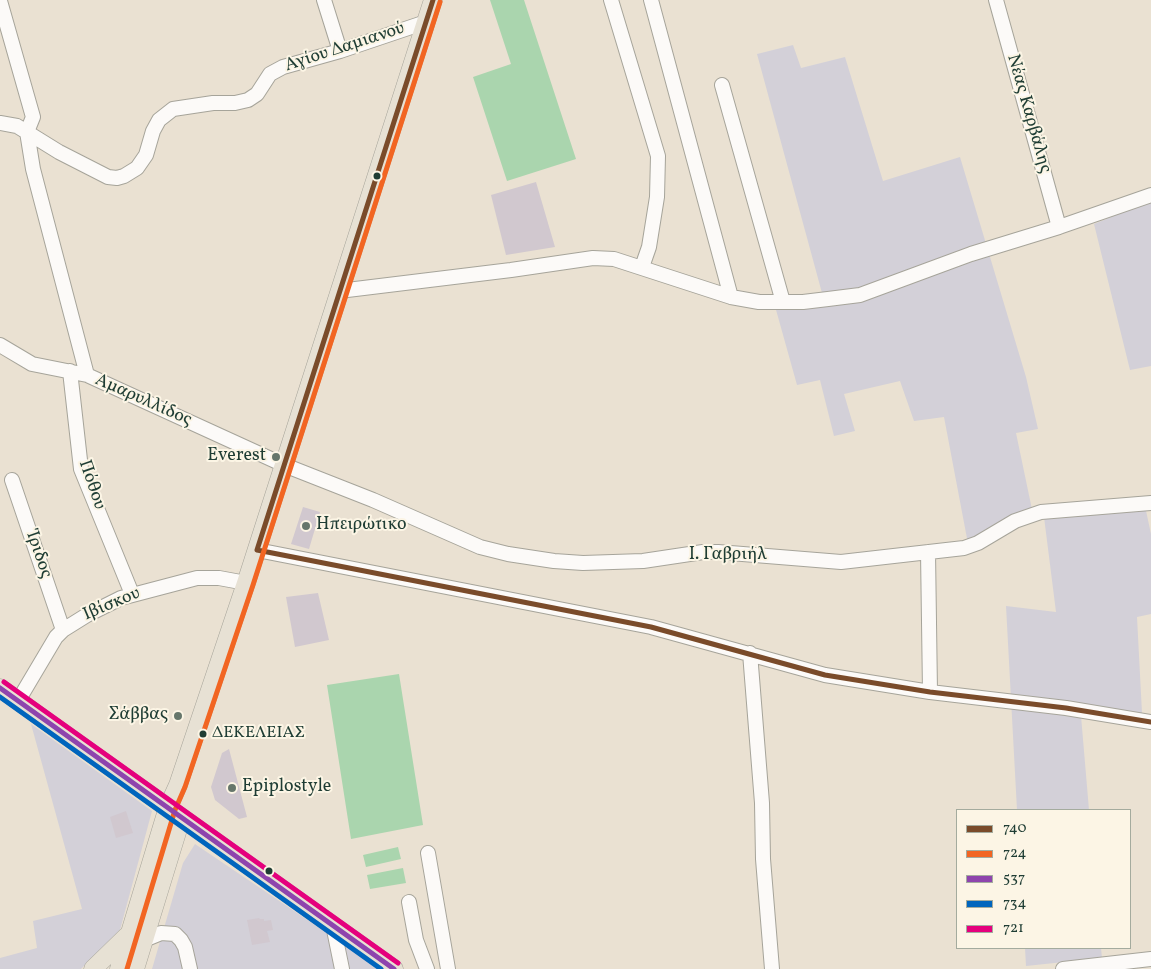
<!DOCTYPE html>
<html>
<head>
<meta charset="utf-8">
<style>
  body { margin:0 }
  #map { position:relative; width:1151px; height:969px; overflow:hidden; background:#eae1d2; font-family:Vollkorn,serif }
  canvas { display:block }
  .legend { position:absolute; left:956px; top:809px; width:175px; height:140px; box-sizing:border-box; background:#fcf5e5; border:1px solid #a4ab9e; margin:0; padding:6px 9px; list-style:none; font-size:15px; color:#1f3d34 }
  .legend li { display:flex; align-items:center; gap:10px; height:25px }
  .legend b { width:25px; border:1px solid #a4ab9e }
</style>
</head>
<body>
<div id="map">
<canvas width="1151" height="969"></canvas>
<ul class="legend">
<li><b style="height:6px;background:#7a4b2a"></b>740</li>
<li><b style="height:6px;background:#f26522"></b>724</li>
<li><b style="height:6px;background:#8e44ad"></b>537</li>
<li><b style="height:6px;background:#0065bd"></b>734</li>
<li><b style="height:6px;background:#e5007d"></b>721</li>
</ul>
</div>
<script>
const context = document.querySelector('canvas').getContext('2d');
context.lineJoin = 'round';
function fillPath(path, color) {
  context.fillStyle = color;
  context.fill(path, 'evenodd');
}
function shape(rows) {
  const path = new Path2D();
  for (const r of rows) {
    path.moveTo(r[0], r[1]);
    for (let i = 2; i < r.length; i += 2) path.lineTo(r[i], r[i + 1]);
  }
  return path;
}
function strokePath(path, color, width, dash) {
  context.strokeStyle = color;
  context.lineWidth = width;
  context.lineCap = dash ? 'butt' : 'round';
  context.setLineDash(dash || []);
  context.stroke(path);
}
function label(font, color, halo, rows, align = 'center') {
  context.font = font + ' Vollkorn,serif';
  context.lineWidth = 4;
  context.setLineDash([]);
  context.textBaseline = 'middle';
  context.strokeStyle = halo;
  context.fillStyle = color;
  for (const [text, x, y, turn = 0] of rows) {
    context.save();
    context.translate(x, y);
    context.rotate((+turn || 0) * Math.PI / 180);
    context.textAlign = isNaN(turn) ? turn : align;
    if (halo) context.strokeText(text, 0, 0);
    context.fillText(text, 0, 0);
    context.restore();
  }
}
fillPath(shape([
  [793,45,801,68,845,57,883,181,960,157,1026,377,1038,429,1016,433,1034,519,969,549,944,417,914,421,900,381,844,394,855,431,834,436,820,380,797,385,773,299,822,293,757,54],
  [1151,201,1151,366,1130,370,1094,224],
  [1145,506,1151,534,1151,614,1137,617,1142,713,1080,704,1089,810,1017,810,1006,606,1056,612,1044,517],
  [31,724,152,811,120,930,81,969,0,969,0,958,37,948,33,921,82,909],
  [195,844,380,969,152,969,183,863],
  [1025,948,1101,948,1102,958,1026,966]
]), '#d3d0d8');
fillPath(shape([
  [490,0,524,0,576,159,507,181,473,77,511,64],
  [399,674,423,825,351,839,327,685],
  [398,847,401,859,366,867,363,855],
  [403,868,406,883,370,889,367,875]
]), '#aad5ae');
fillPath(shape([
  [536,182,555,247,506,255,491,195],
  [303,507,320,512,309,549,291,544],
  [318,593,329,640,295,647,286,597],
  [229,749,247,817,239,819,215,800,211,787,222,753],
  [126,811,133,833,116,838,110,817],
  [259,918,260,919,264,919,264,921,271,920,273,930,267,931,270,942,252,945,247,920]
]), '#d1c8cf');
const minor = shape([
  [324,0,340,51],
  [611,0,658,156,657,197,649,247,642,267],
  [651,0,731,297],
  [996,0,1059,227],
  [0,1,33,117,27,132,33,169,87,375],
  [722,85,783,302],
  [0,123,17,126,59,152,108,177,117,178,124,176,137,168,146,155,153,131,159,120,173,109,213,103,235,103,248,100,257,94,270,74,283,67,340,51,426,22],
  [339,291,511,270,593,258,614,259,731,297,759,302,803,302,828,299,860,295,971,254,1059,227,1151,195],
  [0,345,32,364,87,375,284,465,373,500,480,547,508,554,554,561,583,563,643,561,703,552,718,552,841,562,964,548,978,543,1015,521,1041,512,1151,503],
  [70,371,81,469,132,594],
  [12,480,63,630],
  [257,550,651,627,825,675,930,692,1066,708,1151,722],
  [928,552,930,692],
  [750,653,762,803,763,859,772,969],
  [18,701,56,637,63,630,87,615,121,598,197,578,219,578,246,583],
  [428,853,448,969],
  [409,902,416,940,427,969],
  [333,925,342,969],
  [144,940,161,933,175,934,181,940,185,947,190,969],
  [1063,969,1151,959]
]);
const major = shape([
  [0,688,394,969],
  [93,969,127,936],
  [119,969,168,807,178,785,246,583,433,0],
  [135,969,178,829,169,808]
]);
strokePath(minor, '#a6a49a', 16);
strokePath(major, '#a6a49a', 19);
strokePath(minor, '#fcfaf8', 14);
strokePath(major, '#e7e1d4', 18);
strokePath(shape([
  [257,550,651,627,825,675,930,692,1066,708,1151,722],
  [257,550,433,0]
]), '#7a4b2a', 5);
strokePath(shape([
  [127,969,175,810,185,787,253,585,440,2]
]), '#f26522', 5);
strokePath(shape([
  [0,688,394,969]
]), '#8e44ad', 5);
strokePath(shape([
  [0,697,381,969]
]), '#0065bd', 5);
strokePath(shape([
  [4,682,398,963]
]), '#e5007d', 5);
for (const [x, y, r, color] of [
  [377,176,4.5,"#1f3d34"],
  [276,457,5,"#66766b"],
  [306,526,5,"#66766b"],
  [178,716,5,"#66766b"],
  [203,734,4.5,"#1f3d34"],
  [232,788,5,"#66766b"],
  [269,871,4.5,"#1f3d34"]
]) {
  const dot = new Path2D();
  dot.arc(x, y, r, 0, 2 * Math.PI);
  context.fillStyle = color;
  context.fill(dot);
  strokePath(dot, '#fcf5e5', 2);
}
label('17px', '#1f3d34', '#fcf5e5', [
  ["ΔΕΚΕΛΕΙΑΣ",212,734]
], 'left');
label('18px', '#1f3d34', '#fcf5e5', [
  ["Αγίου Δαμιανού",345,48,-18],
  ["Νέας Καρβάλης",1028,114,74],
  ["Αμαρυλλίδος",143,401,24],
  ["Πόθου",91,485,71],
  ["Ίριδος",38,555,71],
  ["Ι. Γαβριήλ",728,556],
  ["Ιβίσκου",112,605,-23]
]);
label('18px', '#1f3d34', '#fcf5e5', [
  ["Everest",266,457],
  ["Ηπειρώτικο",316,526,"left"],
  ["Σάββας",168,716],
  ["Epiplostyle",242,788,"left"]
], 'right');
</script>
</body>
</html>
